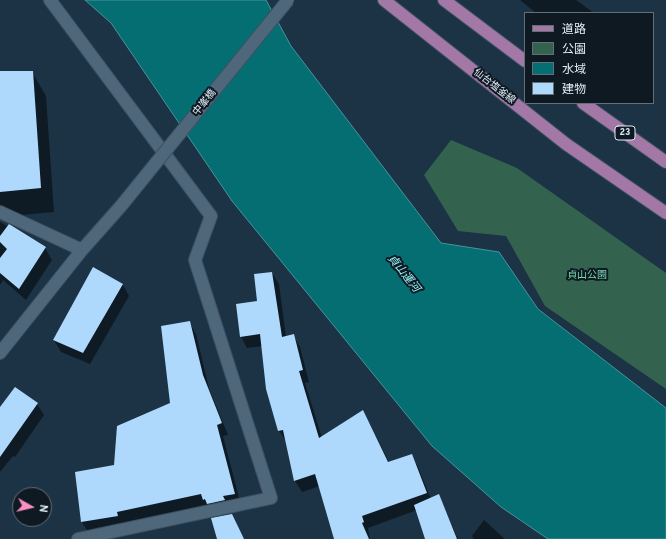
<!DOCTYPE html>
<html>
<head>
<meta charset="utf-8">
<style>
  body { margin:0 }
  #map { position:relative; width:666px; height:539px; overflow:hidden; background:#1c3345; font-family:Overpass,"Noto Sans JP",sans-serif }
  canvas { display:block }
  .legend { position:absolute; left:524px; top:12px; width:130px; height:92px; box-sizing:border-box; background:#0f1922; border:1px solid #636e78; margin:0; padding:5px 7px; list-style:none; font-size:12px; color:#e0eefa }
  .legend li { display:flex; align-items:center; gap:8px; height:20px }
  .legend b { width:20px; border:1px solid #636e78 }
  .north { position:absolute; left:12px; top:487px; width:40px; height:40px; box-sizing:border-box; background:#0f1922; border:1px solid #636e78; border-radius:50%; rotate:98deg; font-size:11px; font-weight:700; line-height:16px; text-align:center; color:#e0eefa }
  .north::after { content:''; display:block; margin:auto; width:14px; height:18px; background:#fc8fc3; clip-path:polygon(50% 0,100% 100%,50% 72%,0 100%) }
</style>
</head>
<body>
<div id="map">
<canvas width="666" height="539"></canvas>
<ul class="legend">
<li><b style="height:5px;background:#a378a6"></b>道路</li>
<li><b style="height:11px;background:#33634f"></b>公園</li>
<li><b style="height:11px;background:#056e73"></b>水域</li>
<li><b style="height:11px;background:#afd9fc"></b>建物</li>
</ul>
<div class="north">N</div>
</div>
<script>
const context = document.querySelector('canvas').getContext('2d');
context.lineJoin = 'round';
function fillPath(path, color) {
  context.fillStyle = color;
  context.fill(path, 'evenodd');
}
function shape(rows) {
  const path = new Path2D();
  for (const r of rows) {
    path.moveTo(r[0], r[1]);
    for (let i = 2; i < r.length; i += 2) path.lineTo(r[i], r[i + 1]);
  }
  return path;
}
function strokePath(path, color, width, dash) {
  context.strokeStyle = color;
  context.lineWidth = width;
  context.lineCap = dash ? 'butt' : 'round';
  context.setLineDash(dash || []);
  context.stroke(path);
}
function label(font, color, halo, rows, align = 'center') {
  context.font = font + ' Overpass,"Noto Sans JP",sans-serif';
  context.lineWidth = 4;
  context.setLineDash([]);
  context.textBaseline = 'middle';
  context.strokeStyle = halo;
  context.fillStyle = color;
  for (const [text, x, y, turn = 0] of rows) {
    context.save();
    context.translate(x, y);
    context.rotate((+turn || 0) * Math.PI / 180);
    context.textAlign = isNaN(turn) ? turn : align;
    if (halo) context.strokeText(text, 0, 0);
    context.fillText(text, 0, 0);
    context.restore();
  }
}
fillPath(shape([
  [451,140,517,168,666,273,666,389,545,306,506,236,458,231,424,175]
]), '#33634f');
const water = shape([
  [85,0,266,0,291,46,441,243,499,252,538,309,666,408,666,539,548,539,501,507,432,446,232,201,111,23,85,0]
]);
fillPath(water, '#056e73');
strokePath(water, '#47949c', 1);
fillPath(shape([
  [520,0,576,0,594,13,536,13],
  [0,72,32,72,46,96,54,212,0,217],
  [0,222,45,248,52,260,26,300,3,280,0,285],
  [93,268,123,285,129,296,90,364,61,352,54,340],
  [272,273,279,284,286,337,293,335,300,347,309,382,305,383,322,438,363,411,389,462,412,456,418,467,431,499,439,496,458,539,426,539,417,510,368,528,370,539,335,539,320,486,302,492,295,481,287,442,279,431,263,346,247,348,241,337],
  [189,322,196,334,209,388,228,435,223,436,241,505,89,534,82,522,76,473,115,465,171,404],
  [37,404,44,415,15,457,13,456,0,472,0,409],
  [484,520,505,539,474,539,472,536]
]), '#0007');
fillPath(shape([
  [0,71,33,71,41,188,0,192],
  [9,224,46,247,19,289,0,273,0,258,7,249,0,242,0,236],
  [93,267,123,284,83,353,53,340],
  [272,272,282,337,294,334,303,370,299,371,319,438,363,410,388,462,412,454,427,493,362,516,364,522,362,523,369,539,334,539,315,474,294,481,283,430,278,431,266,389,260,334,240,337,236,304,257,301,254,274],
  [190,321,203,375,222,423,217,425,235,494,223,496,225,500,207,504,205,499,203,500,201,494,117,512,118,516,81,522,75,472,114,465,117,426,170,403,161,326],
  [15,387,38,403,0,457,0,407],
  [439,494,457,539,425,539,414,505],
  [232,514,244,539,217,539,211,518]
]), '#afd9fc');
const street = shape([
  [50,0,211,216,195,260,271,498,78,539],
  [0,212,82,250],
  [0,353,82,250,121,206]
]);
const primary = shape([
  [384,0,566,144,666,213],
  [444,0,525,61],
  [583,103,666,162]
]);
strokePath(street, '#3d5161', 14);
strokePath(primary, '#3d5161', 14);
strokePath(street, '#4e677b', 12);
strokePath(primary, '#a378a6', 12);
const streetBridge = shape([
  [121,206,288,0]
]);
strokePath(streetBridge, '#3d5161', 14, []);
strokePath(streetBridge, '#4e677b', 12);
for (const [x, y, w] of [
  [625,133,20]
]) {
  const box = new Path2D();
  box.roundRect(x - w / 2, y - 7, w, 14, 3);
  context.fillStyle = '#0f1922';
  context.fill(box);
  strokePath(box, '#e0eefa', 1);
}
label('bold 9px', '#e0eefa', null, [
  ["23",625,133]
]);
label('10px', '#e0eefa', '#0f1922', [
  ["仙台塩釜線",494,87,38],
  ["中峯橋",205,103,-51]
]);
label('10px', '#75d7ac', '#0f1922', [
  ["貞山公園",587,276]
]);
label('italic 11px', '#96f4fa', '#0f1922', [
  ["貞山運河",403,274,51]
]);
</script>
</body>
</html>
